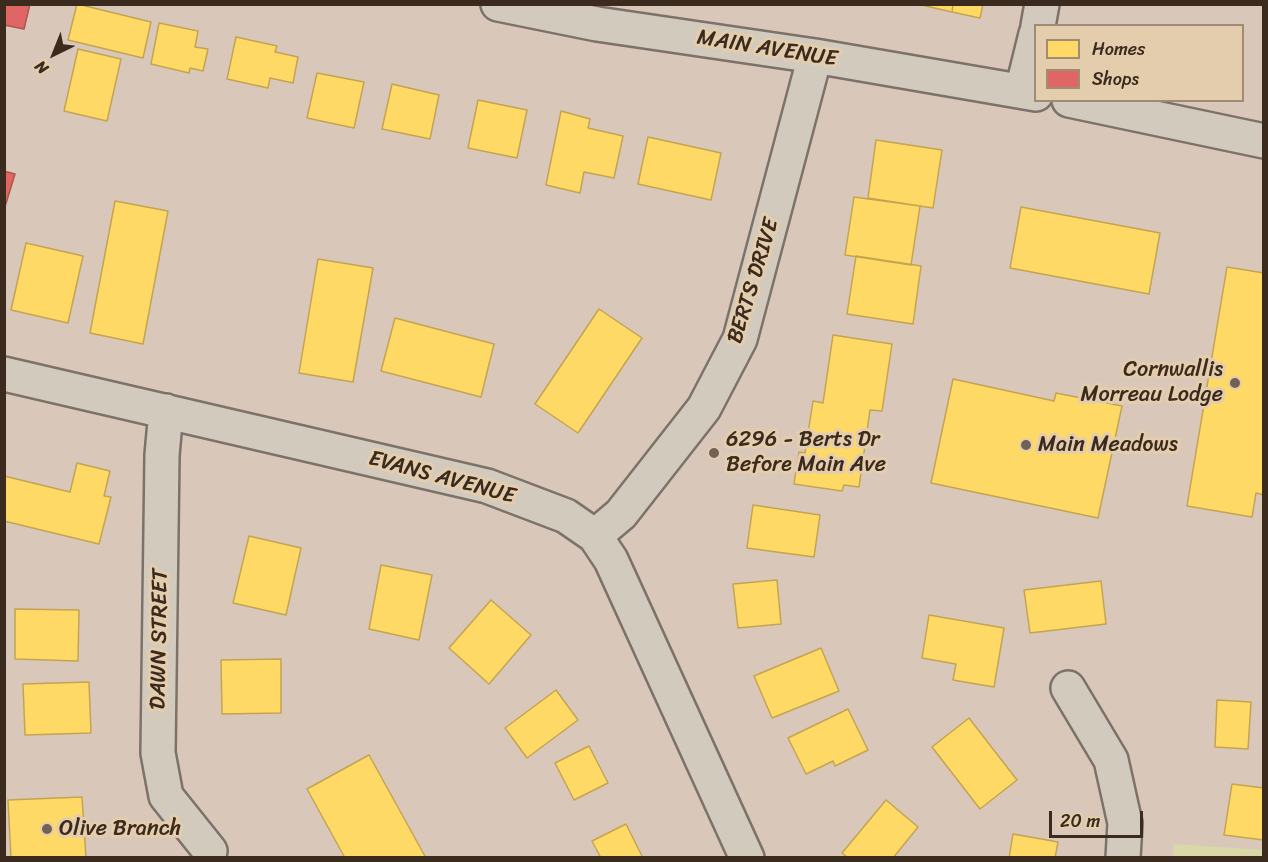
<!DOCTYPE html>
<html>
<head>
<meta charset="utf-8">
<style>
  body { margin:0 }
  #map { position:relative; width:1268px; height:862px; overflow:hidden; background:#d9c7ba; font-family:Sriracha,sans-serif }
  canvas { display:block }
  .frame { position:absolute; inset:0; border:6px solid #3b2a1e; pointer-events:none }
  .legend { position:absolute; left:1034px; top:24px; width:210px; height:78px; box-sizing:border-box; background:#e4cdad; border:2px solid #a08c74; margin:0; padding:8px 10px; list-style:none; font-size:18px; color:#3b2a1e }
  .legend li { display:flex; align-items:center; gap:12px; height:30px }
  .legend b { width:30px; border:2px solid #a08c74 }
  .north { position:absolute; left:24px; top:24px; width:60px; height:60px; -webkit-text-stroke:4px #e4cdad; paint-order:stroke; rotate:223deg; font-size:16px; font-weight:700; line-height:24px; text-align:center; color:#3b2a1e }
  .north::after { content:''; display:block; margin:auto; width:21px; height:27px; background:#3b2a1e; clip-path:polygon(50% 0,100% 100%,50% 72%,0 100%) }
  .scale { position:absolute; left:1049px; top:811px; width:94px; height:27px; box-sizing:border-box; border:3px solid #3b2a1e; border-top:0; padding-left:8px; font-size:18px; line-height:21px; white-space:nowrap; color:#3b2a1e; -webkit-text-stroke:4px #e4cdad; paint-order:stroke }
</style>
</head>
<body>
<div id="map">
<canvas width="1268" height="862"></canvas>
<div class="frame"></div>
<ul class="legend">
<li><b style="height:16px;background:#ffd966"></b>Homes</li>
<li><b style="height:16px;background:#e06666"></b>Shops</li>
</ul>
<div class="north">N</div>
<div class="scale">20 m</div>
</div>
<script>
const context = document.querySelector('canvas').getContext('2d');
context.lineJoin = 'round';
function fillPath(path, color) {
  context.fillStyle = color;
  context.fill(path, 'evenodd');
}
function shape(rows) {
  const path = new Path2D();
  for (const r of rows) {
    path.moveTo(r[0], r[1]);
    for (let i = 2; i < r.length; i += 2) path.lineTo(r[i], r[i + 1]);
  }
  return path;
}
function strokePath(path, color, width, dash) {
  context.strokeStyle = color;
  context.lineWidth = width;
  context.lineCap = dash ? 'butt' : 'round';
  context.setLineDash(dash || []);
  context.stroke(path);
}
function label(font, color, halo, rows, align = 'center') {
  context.font = font + ' Sriracha,sans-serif';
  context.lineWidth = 6;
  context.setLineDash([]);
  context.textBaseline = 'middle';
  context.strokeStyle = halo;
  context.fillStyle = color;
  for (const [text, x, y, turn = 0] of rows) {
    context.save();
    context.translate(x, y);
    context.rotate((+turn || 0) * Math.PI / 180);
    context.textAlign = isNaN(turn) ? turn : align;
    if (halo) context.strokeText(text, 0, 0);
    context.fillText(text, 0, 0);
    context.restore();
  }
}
fillPath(shape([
  [1174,844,1263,850,1263,857,1173,857]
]), '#d9d9a8');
const homes = shape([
  [77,4,151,22,143,58,68,40,77,4],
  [917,4,953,4,952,12,917,4],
  [953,4,983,4,980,18,952,12,953,4],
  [159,23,198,31,195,47,208,49,203,71,190,68,189,73,151,64,159,23],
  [236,37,277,46,275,52,298,57,293,83,270,78,268,88,227,79,236,37],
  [78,49,121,59,107,121,64,111,78,49],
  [317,73,364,82,354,128,307,118,317,73],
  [392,84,439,95,430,139,382,129,392,84],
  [478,100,527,110,517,158,468,148,478,100],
  [561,111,590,119,588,128,623,136,614,178,584,172,580,193,546,185,561,111],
  [648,137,721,153,711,200,638,184,648,137],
  [876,140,942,150,933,208,868,198,876,140],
  [854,197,920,206,911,265,845,255,854,197],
  [115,201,168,211,143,344,90,333,115,201],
  [1021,207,1160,233,1149,294,1010,268,1021,207],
  [26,243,83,256,68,323,11,310,26,243],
  [856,256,921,266,913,324,847,314,856,256],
  [318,259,373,268,353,382,299,373,318,259],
  [1227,267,1264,273,1264,495,1256,493,1252,517,1187,506,1227,267],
  [599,309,642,338,578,433,535,404,599,309],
  [395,318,494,344,481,397,381,371,395,318],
  [833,335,892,344,882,411,870,410,859,487,844,485,842,491,794,484,799,452,805,453,813,401,823,403,833,335],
  [953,379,1054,401,1056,393,1122,406,1098,518,931,483,953,379],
  [77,463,110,471,104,496,111,497,99,544,4,521,4,476,70,492,77,463],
  [753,505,820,515,814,557,747,548,753,505],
  [249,536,301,548,286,615,233,603,249,536],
  [381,565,432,575,419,640,369,629,381,565],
  [777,580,781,624,738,628,733,584,777,580],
  [1101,581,1106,624,1030,633,1024,590,1101,581],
  [491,600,531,635,489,684,449,648,491,600],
  [15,609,79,610,78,661,15,659,15,609],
  [929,615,1004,628,994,687,953,680,956,664,922,658,929,615],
  [821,648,839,691,772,718,754,676,821,648],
  [281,659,281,713,222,714,221,660,281,659],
  [89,682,91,733,25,735,23,684,89,682],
  [556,690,578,720,527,758,505,728,556,690],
  [1217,700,1251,702,1248,749,1215,747,1217,700],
  [848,709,868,750,835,766,833,761,806,774,788,738,848,709],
  [969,718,1017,780,980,809,932,747,969,718],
  [589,746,608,783,574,800,555,763,589,746],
  [369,755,426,858,345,858,307,789,369,755],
  [1232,784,1264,788,1264,840,1224,835,1232,784],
  [82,797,86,858,11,858,8,800,82,797],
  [886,800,918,827,893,858,848,858,842,853,886,800],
  [626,824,643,858,601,858,592,841,626,824],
  [1013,834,1058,842,1055,858,1009,858,1013,834]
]);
fillPath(homes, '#ffd966');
strokePath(homes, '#c4a450', 1.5);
const shops = shape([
  [4,4,30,4,24,29,4,25,4,4],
  [4,171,15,174,4,210,4,171]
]);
fillPath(shops, '#e06666');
strokePath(shops, '#ae5450', 1.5);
const minor = shape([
  [498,4,597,24,815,56,1036,94],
  [1038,26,1042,4],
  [1022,91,1036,34],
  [1069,100,1264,141],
  [4,374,487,486,566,516,595,536,611,560,747,858],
  [166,411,162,455,158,753,166,796,210,851],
  [595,536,621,514,704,408,740,339,815,56],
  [1068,688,1111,760,1125,823,1123,858]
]);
strokePath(minor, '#7d7269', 38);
strokePath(minor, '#d3cabe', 33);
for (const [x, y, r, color] of [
  [1235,383,6,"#726155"],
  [1026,445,6,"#726155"],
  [714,453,6,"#726155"],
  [47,829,6,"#726155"]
]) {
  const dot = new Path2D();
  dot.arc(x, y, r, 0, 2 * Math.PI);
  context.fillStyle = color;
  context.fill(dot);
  strokePath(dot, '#e4cdad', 2);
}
label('22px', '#3b2a1e', '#e4cdad', [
  ["MAIN AVENUE",767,49,9],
  ["BERTS DRIVE",754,281,-73],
  ["EVANS AVENUE",442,478,15],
  ["DAWN STREET",160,639,-89]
]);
label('22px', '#3b2a1e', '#e4cdad', [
  ["Cornwallis",1223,370,"right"],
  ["Morreau Lodge",1223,395,"right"],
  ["6296 - Berts Dr",726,440],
  ["Before Main Ave",726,465],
  ["Main Meadows",1038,445],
  ["Olive Branch",59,829]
], 'left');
</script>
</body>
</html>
